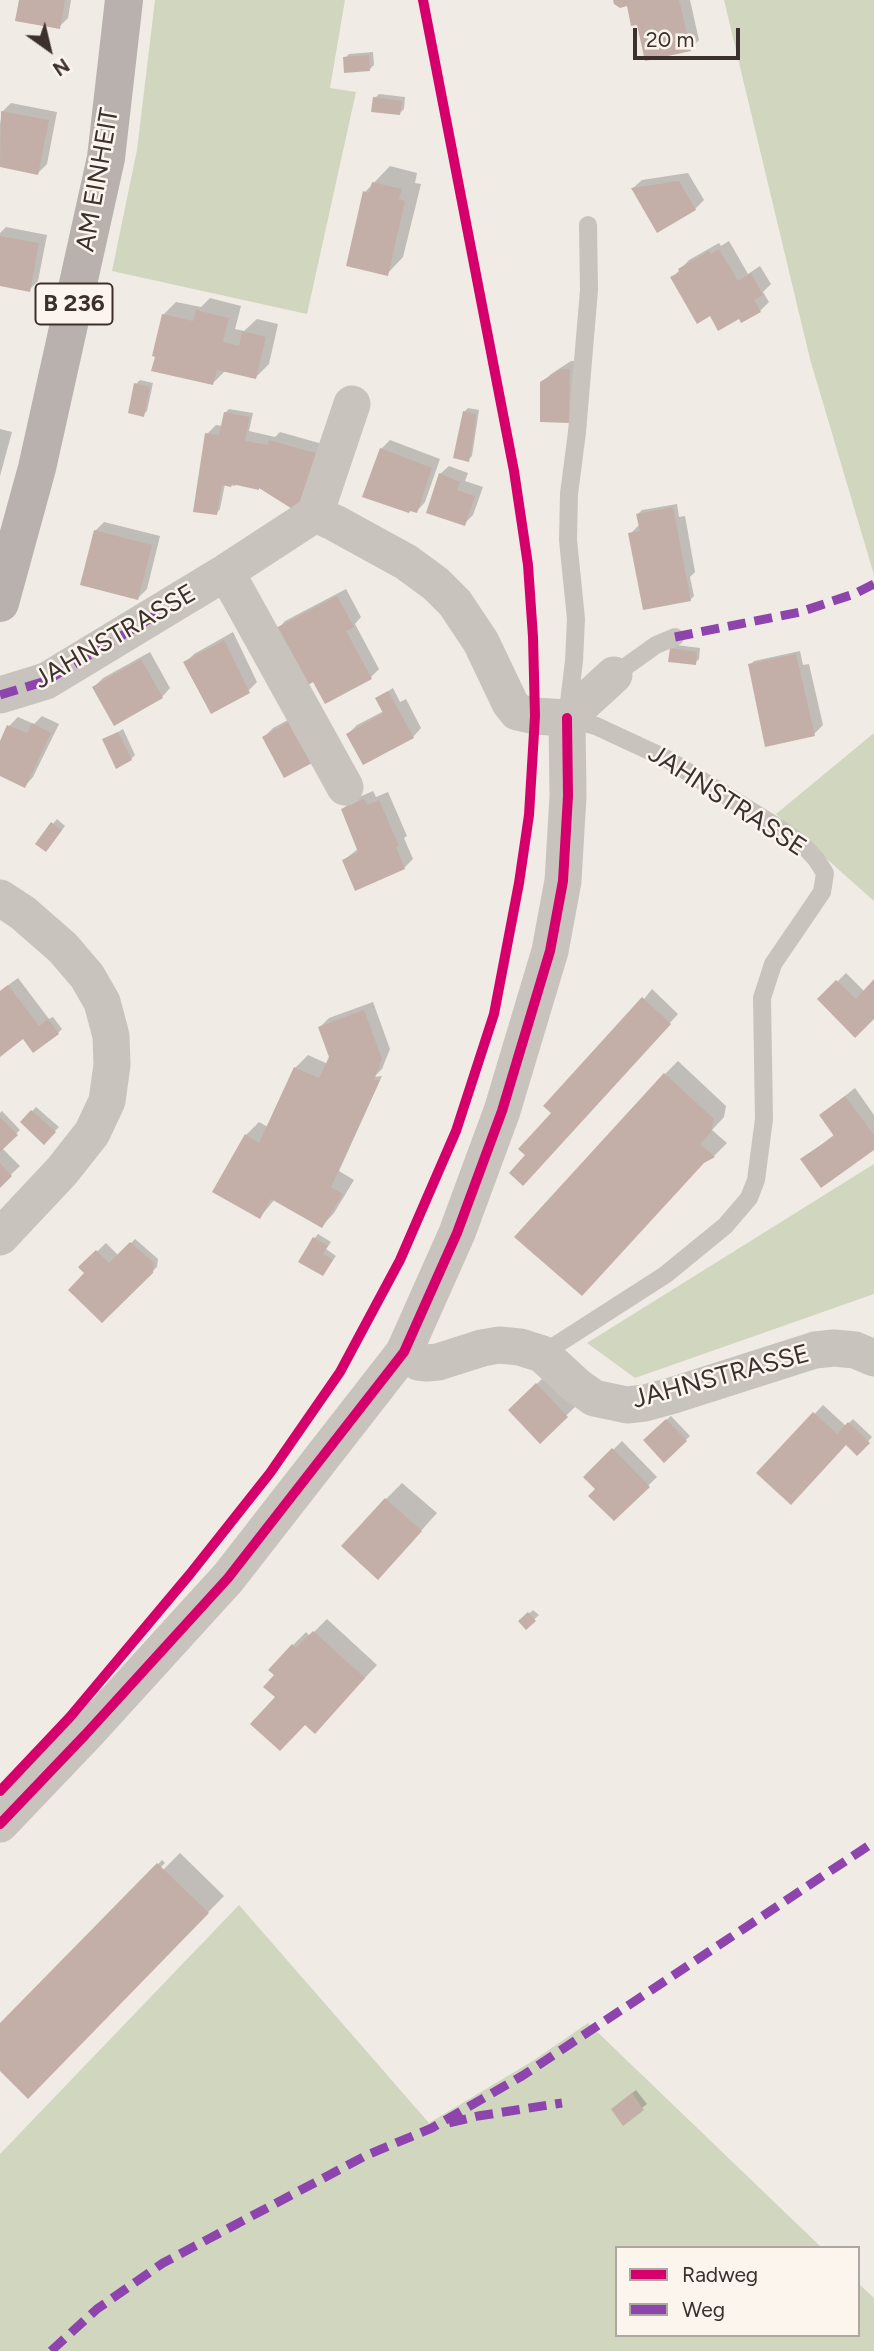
<!DOCTYPE html>
<html>
<head>
<meta charset="utf-8">
<style>
  body { margin:0 }
  #map { position:relative; width:874px; height:2351px; overflow:hidden; background:#f0ebe5; font-family:Figtree,sans-serif }
  canvas { display:block }
  .legend { position:absolute; left:615px; top:2246px; width:245px; height:91px; box-sizing:border-box; background:#fbf5ee; border:2px solid #aea6a0; margin:0; padding:9px 12px; list-style:none; font-size:21px; color:#3b302b }
  .legend li { display:flex; align-items:center; gap:14px; height:35px }
  .legend b { width:35px; border:2px solid #aea6a0 }
  .north { position:absolute; left:14px; top:14px; width:70px; height:70px; -webkit-text-stroke:5px #fbf5ee; paint-order:stroke; rotate:146deg; font-size:19px; font-weight:700; line-height:28px; text-align:center; color:#3b302b }
  .north::after { content:''; display:block; margin:auto; width:24px; height:32px; background:#3b302b; clip-path:polygon(50% 0,100% 100%,50% 72%,0 100%) }
  .scale { position:absolute; left:633px; top:28px; width:107px; height:32px; box-sizing:border-box; border:4px solid #3b302b; border-top:0; padding-left:9px; font-size:21px; line-height:24px; white-space:nowrap; color:#3b302b; -webkit-text-stroke:5px #fbf5ee; paint-order:stroke }
</style>
</head>
<body>
<div id="map">
<canvas width="874" height="2351"></canvas>
<ul class="legend">
<li><b style="height:9px;background:#d6006c"></b>Radweg</li>
<li><b style="height:9px;background:#8e44ad"></b>Weg</li>
</ul>
<div class="north">N</div>
<div class="scale">20 m</div>
</div>
<script>
const context = document.querySelector('canvas').getContext('2d');
context.lineJoin = 'round';
function fillPath(path, color) {
  context.fillStyle = color;
  context.fill(path, 'evenodd');
}
function shape(rows) {
  const path = new Path2D();
  for (const r of rows) {
    path.moveTo(r[0], r[1]);
    for (let i = 2; i < r.length; i += 2) path.lineTo(r[i], r[i + 1]);
  }
  return path;
}
function strokePath(path, color, width, dash) {
  context.strokeStyle = color;
  context.lineWidth = width;
  context.lineCap = dash ? 'butt' : 'round';
  context.setLineDash(dash || []);
  context.stroke(path);
}
function label(font, color, halo, rows, align = 'center') {
  context.font = font + ' Figtree,sans-serif';
  context.lineWidth = 5;
  context.setLineDash([]);
  context.textBaseline = 'middle';
  context.strokeStyle = halo;
  context.fillStyle = color;
  for (const [text, x, y, turn = 0] of rows) {
    context.save();
    context.translate(x, y);
    context.rotate((+turn || 0) * Math.PI / 180);
    context.textAlign = isNaN(turn) ? turn : align;
    if (halo) context.strokeText(text, 0, 0);
    context.fillText(text, 0, 0);
    context.restore();
  }
}
fillPath(shape([
  [155,0,345,0,330,88,356,92,307,314,112,271,137,150],
  [724,0,874,0,874,575,810,359],
  [874,733,874,901,776,814],
  [874,1164,874,1294,635,1378,587,1343],
  [239,1905,429,2123,531,2062,588,2023,822,2248,617,2248,617,2335,858,2335,858,2283,874,2298,874,2351,0,2351,0,2154]
]), '#d1d6bf');
fillPath(shape([
  [20,0,71,0,68,18,59,27],
  [615,0,690,0,699,40,690,49,638,23,628,4],
  [373,52,374,65,370,69,345,58,349,54],
  [379,94,405,97,404,109,400,113,375,98],
  [11,103,57,112,47,164,38,173,0,166,0,124,2,112],
  [390,166,417,173,415,183,421,184,403,257,387,274,365,192],
  [688,173,704,200,695,209,633,188,642,180],
  [6,227,47,235,38,281,29,290,0,284,0,233],
  [729,241,748,274,760,266,771,284,763,292,769,302,760,311,739,316,710,314,672,278,689,260,719,243,721,246],
  [210,298,241,306,235,329,244,331,257,319,278,324,269,364,256,377,226,370,213,383,157,355,163,315,176,302,201,307],
  [571,361,578,361,577,412,568,421,542,383,551,374],
  [140,380,153,383,147,411,143,415,136,384],
  [468,408,479,410,472,456,468,460,464,412],
  [229,409,253,413,249,431,275,437,280,432,326,445,305,501,260,486,237,483,235,486,225,484,220,509,216,514,207,434,216,425,223,426,225,413],
  [0,429,12,432,0,476],
  [390,440,440,459,425,502,417,511,381,449],
  [449,466,468,473,465,481,483,487,473,515,464,524,440,474],
  [677,504,679,517,685,516,695,572,690,577,694,596,690,600,630,534,639,525,638,514,642,510],
  [104,522,160,536,147,589,138,598,95,531],
  [346,589,361,617,355,624,379,669,370,678,313,680,277,630,285,621],
  [233,632,257,682,248,691,185,663,194,654],
  [676,645,700,648,699,659,695,663,671,649],
  [800,651,803,665,809,664,823,725,814,734,750,665,754,661],
  [150,652,170,688,162,697,94,687,103,678],
  [393,688,400,702,406,699,421,728,413,737,348,734,357,725,384,711,377,698],
  [301,713,322,751,264,737,273,728],
  [42,716,59,724,33,777,25,786,0,774,0,745,9,726,18,717,34,724],
  [123,729,135,755,131,759,104,740],
  [373,791,376,797,388,792,407,836,404,838,413,859,404,868,344,860,359,848,343,809,352,800],
  [57,819,65,826,50,846,37,843],
  [846,973,865,992,874,982,874,1017,820,999],
  [18,978,49,1019,53,1017,62,1029,58,1033,30,1032,0,1054,0,991],
  [652,989,678,1014,532,1175,527,1155,553,1113],
  [373,1002,390,1049,382,1069,374,1077,382,1076,339,1171,354,1180,334,1213,322,1226,275,1199,260,1217,246,1135,259,1122,268,1127,295,1068,308,1055,328,1064,331,1057,320,1027,329,1018],
  [678,1061,726,1106,724,1117,712,1130,727,1143,714,1156,705,1161,665,1074],
  [855,1088,874,1115,874,1148,802,1160,835,1134,821,1115],
  [36,1107,59,1127,44,1142,22,1122],
  [2,1111,20,1130,2,1148,20,1166,0,1185,0,1113],
  [318,1234,331,1242,326,1249,336,1256,323,1274,314,1239],
  [135,1239,158,1259,157,1267,142,1281,87,1273,81,1267,106,1243,119,1256],
  [545,1376,575,1407,540,1441,510,1410],
  [823,1405,846,1426,853,1419,872,1437,857,1454,847,1442,759,1473],
  [671,1416,690,1436,664,1461,645,1440],
  [622,1441,657,1477,614,1519,598,1489,586,1477],
  [402,1483,437,1513,394,1561,386,1499],
  [533,1610,539,1615,526,1627,521,1621],
  [327,1619,377,1665,327,1719,277,1696,276,1675,293,1645,306,1632,310,1636],
  [180,1853,224,1896,28,2096,0,2069,0,2026,162,1860,165,1863,160,1868,162,1871],
  [636,2090,647,2104,623,2123,617,2105]
]), '#0003');
fillPath(shape([
  [19,0,65,0,60,29,15,21],
  [613,0,679,0,691,51,645,61,637,25,631,26,627,6,620,8,614,4],
  [369,55,370,71,344,73,343,57],
  [373,97,402,101,400,115,371,112],
  [1,111,49,120,38,175,0,167],
  [679,181,696,210,657,233,631,188],
  [372,182,402,189,399,199,405,201,388,276,346,266,363,191,369,193],
  [0,236,39,243,30,292,0,286],
  [719,249,738,281,751,273,763,295,754,300,761,312,741,323,739,319,718,331,710,316,697,324,670,277,680,272,678,269,709,251,711,254],
  [196,310,229,318,223,342,239,346,242,331,266,337,256,379,217,370,213,385,151,371,155,357,152,356,162,314,193,321],
  [561,369,570,369,569,423,540,422,540,382],
  [134,383,150,387,144,417,128,413],
  [463,411,476,414,475,430,469,462,453,458],
  [224,412,250,417,245,441,268,445,269,440,319,454,297,512,259,488,259,490,232,484,231,487,222,485,217,515,193,512,205,433,219,435],
  [380,448,432,468,417,513,410,511,409,513,362,497],
  [439,473,460,482,457,490,475,496,465,526,426,513],
  [673,507,691,601,643,610,628,533,640,531,636,514],
  [94,530,152,545,138,600,80,585],
  [337,596,354,627,346,631,372,679,325,704,313,682,305,687,274,629],
  [224,640,250,693,211,714,183,662],
  [670,648,697,652,696,665,668,662],
  [796,654,815,736,765,747,748,664],
  [141,659,163,698,114,726,92,687],
  [388,691,414,738,363,765,346,734,383,713,375,698],
  [292,720,314,762,284,778,262,737],
  [32,723,51,733,25,788,0,776,0,741,7,725,27,733],
  [118,732,132,760,116,769,102,739],
  [364,799,367,805,379,800,399,846,396,847,405,869,355,891,342,860,358,852,341,809],
  [51,822,62,830,46,852,35,844],
  [874,979,874,1019,855,1038,817,999,836,980,856,999],
  [8,985,39,1026,48,1019,59,1034,33,1053,23,1039,0,1057,0,991],
  [642,997,671,1024,523,1186,509,1173,525,1155,518,1149,551,1113,543,1106],
  [364,1010,382,1059,374,1080,380,1080,331,1187,343,1194,322,1228,271,1199,260,1219,212,1192,245,1134,259,1143,294,1067,319,1078,329,1057,318,1027],
  [664,1073,714,1119,711,1132,700,1144,715,1157,704,1163,582,1296,514,1237],
  [845,1096,874,1135,874,1150,821,1188,800,1159,834,1136,819,1115],
  [31,1110,56,1132,44,1145,20,1122],
  [0,1117,18,1135,0,1152],
  [0,1163,12,1176,0,1188],
  [313,1237,328,1246,323,1254,333,1260,323,1276,298,1262],
  [130,1242,154,1263,153,1273,102,1323,68,1290,84,1273,78,1267,96,1250,109,1263],
  [536,1383,568,1417,540,1444,508,1410],
  [813,1412,837,1434,848,1422,870,1443,857,1456,846,1445,791,1505,756,1473],
  [666,1419,687,1441,664,1463,643,1440],
  [612,1448,650,1487,614,1521,588,1496,595,1489,583,1477],
  [385,1498,422,1531,378,1580,341,1546],
  [528,1612,536,1621,526,1630,518,1621],
  [313,1631,365,1678,315,1734,305,1725,280,1751,250,1724,275,1697,263,1687,274,1675,268,1670,292,1644,296,1648],
  [157,1863,209,1913,28,2099,0,2071,0,2023],
  [632,2093,644,2110,623,2126,611,2109]
]), '#c3afa7');
strokePath(shape([
  [614,675,656,645,675,637],
  [542,1354,665,1275,725,1226,749,1198,756,1180,764,1119,762,998,773,964,822,892,825,873,816,859,804,846,782,830,667,759,596,726,567,718,574,661,576,619,568,540,569,494,577,432,589,290,588,225]
]), '#c9c3be', 18);
strokePath(shape([
  [315,514,335,523,406,562,436,584,455,603,481,642,510,703,517,712,535,716,567,718,614,675],
  [226,572,345,787],
  [0,695,46,681,226,572,315,514,352,404],
  [0,898,23,913,63,948,87,976,102,1002,111,1036,112,1065,107,1101,92,1133,62,1171,0,1237],
  [404,1352,418,1362,427,1363,438,1362,482,1348,499,1345,520,1347,542,1354,577,1386,594,1398,627,1405,645,1403,674,1395,815,1350,834,1348,855,1350,874,1358],
  [0,1824,85,1735,228,1578,404,1352,457,1233,502,1111,550,951,563,881,568,796,567,718]
]), '#c9c3be', 37);
strokePath(shape([
  [0,603,37,468,106,158,124,0]
]), '#b8b1ad', 38);
strokePath(shape([
  [675,637,800,612,854,594,874,584],
  [0,695,46,681,163,611],
  [449,2123,478,2116,562,2103],
  [51,2351,97,2309,163,2263,367,2155,432,2128,522,2076,874,1842]
]), '#8e44ad', 9, [18, 9]);
strokePath(shape([
  [0,1791,70,1717,190,1574,270,1473,340,1372,400,1260,456,1131,494,1014,519,883,529,815,535,716,533,637,528,565,514,471,423,0],
  [0,1824,85,1735,228,1578,404,1352,457,1233,502,1111,550,951,563,881,568,796,567,718]
]), '#d6006c', 10);
for (const [x, y, w] of [
  [74,304,77]
]) {
  const box = new Path2D();
  box.roundRect(x - w / 2, y - 20.5, w, 41, 5);
  context.fillStyle = '#fbf5ee';
  context.fill(box);
  strokePath(box, '#3b302b', 2);
}
label('bold 24px', '#3b302b', null, [
  ["B 236",74,304]
]);
label('26px', '#3b302b', '#fbf5ee', [
  ["AM EINHEIT",98,180,-80],
  ["JAHNSTRASSE",115,637,-30],
  ["JAHNSTRASSE",727,801,33],
  ["JAHNSTRASSE",721,1377,-15]
]);
</script>
</body>
</html>
